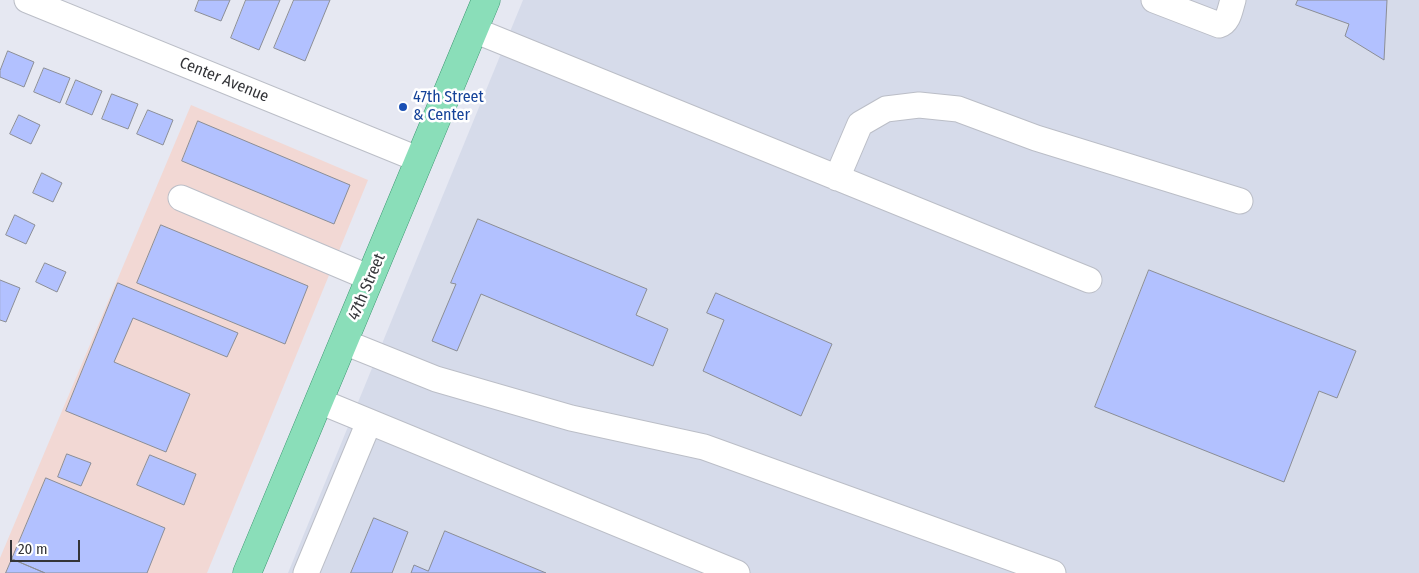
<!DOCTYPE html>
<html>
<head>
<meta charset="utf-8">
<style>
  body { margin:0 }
  #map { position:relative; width:1419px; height:573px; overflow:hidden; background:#e6e8f2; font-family:"Fira Sans Condensed",sans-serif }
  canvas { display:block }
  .scale { position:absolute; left:10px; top:540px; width:70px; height:22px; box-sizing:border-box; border:2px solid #343539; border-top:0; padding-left:6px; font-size:15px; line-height:18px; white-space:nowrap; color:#343539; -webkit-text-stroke:4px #fff; paint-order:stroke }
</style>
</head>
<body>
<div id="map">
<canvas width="1419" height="573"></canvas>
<div class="scale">20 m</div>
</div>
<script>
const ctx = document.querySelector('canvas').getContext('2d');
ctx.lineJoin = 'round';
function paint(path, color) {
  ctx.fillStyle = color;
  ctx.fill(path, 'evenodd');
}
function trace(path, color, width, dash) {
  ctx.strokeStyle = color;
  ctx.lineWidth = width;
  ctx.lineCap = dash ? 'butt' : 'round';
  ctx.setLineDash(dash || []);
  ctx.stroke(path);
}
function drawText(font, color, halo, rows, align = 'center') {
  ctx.font = font + ' "Fira Sans Condensed",sans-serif';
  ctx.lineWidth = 5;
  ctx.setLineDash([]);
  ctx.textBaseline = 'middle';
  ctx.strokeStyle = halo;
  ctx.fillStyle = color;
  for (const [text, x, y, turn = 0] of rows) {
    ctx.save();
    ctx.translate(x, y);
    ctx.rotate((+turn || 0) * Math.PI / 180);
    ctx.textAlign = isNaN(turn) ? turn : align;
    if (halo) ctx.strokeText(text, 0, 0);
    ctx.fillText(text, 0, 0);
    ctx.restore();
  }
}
paint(new Path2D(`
  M191,105L368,180L207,573H0V558Z`), '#f2d8d4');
paint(new Path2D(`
  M523,0H1419V573H288Z`), '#d6dbea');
const building = new Path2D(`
  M199,0H230L221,21L195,11Z
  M246,0H280L259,50L231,38Z
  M294,0H330L305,61L274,48Z
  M1298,0H1387L1384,60L1345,36L1349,24L1296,5Z
  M8,51L34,62L24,87L0,77V71Z
  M44,68L70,78L60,103L34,92Z
  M76,80L102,91L92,115L66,104Z
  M112,94L138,104L128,129L102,119Z
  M148,110L173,120L163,145L137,134Z
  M19,115L40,125L31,144L10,134Z
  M198,121L350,185L334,224L182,161Z
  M42,173L62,183L53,202L33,193Z
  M15,215L35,225L26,244L6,235Z
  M478,219L647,289L636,315L668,329L653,366L481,294L457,351L432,341L456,284L451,283Z
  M161,225L308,286L285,344L137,283Z
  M45,263L66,272L57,292L36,282Z
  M1149,270L1356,351L1337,398L1319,391L1284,482L1095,407Z
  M0,280L20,288L6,322L0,320Z
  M118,283L238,333L227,357L133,318L114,362L190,394L166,452L66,411Z
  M716,293L832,344L801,416L703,371L724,320L707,313Z
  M67,454L91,463L81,486L58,477Z
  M150,455L196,474L184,505L137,485Z
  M46,478L165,528L147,573H45L12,559Z
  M374,518L408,532L392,573H351Z
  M445,531L546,573H411L414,565L428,571Z
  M12,559L45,573H6Z`);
paint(building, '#b2c1ff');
trace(building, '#8b8e96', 1);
const minor = new Path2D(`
  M27,0L420,160
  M1154,0L1219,25C1229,22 1230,9 1233,0
  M474,30L1089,280
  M837,178L860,124L886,109L919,105L958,109L1036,138L1240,201
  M181,198L370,278
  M344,342L436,379L571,418L704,447L1053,573
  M319,401L737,573
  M306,573L369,422`);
const major = new Path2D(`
  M247,573L486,0`);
trace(minor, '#bbbec7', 27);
trace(major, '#39956e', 29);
trace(minor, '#fff', 25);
trace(major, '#8adeb9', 28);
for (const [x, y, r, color] of [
  [403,107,5,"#1a4fb4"]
]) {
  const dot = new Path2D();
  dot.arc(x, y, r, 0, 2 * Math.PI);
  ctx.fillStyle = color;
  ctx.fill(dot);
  trace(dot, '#fff', 2);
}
drawText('16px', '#343539', '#fff', [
  ["Center Avenue",224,80,22],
  ["47th Street",367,287,-67]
]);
drawText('16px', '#164399', '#fff', [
  ["47th Street",413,98],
  ["& Center",413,116]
], 'left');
</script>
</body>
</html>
